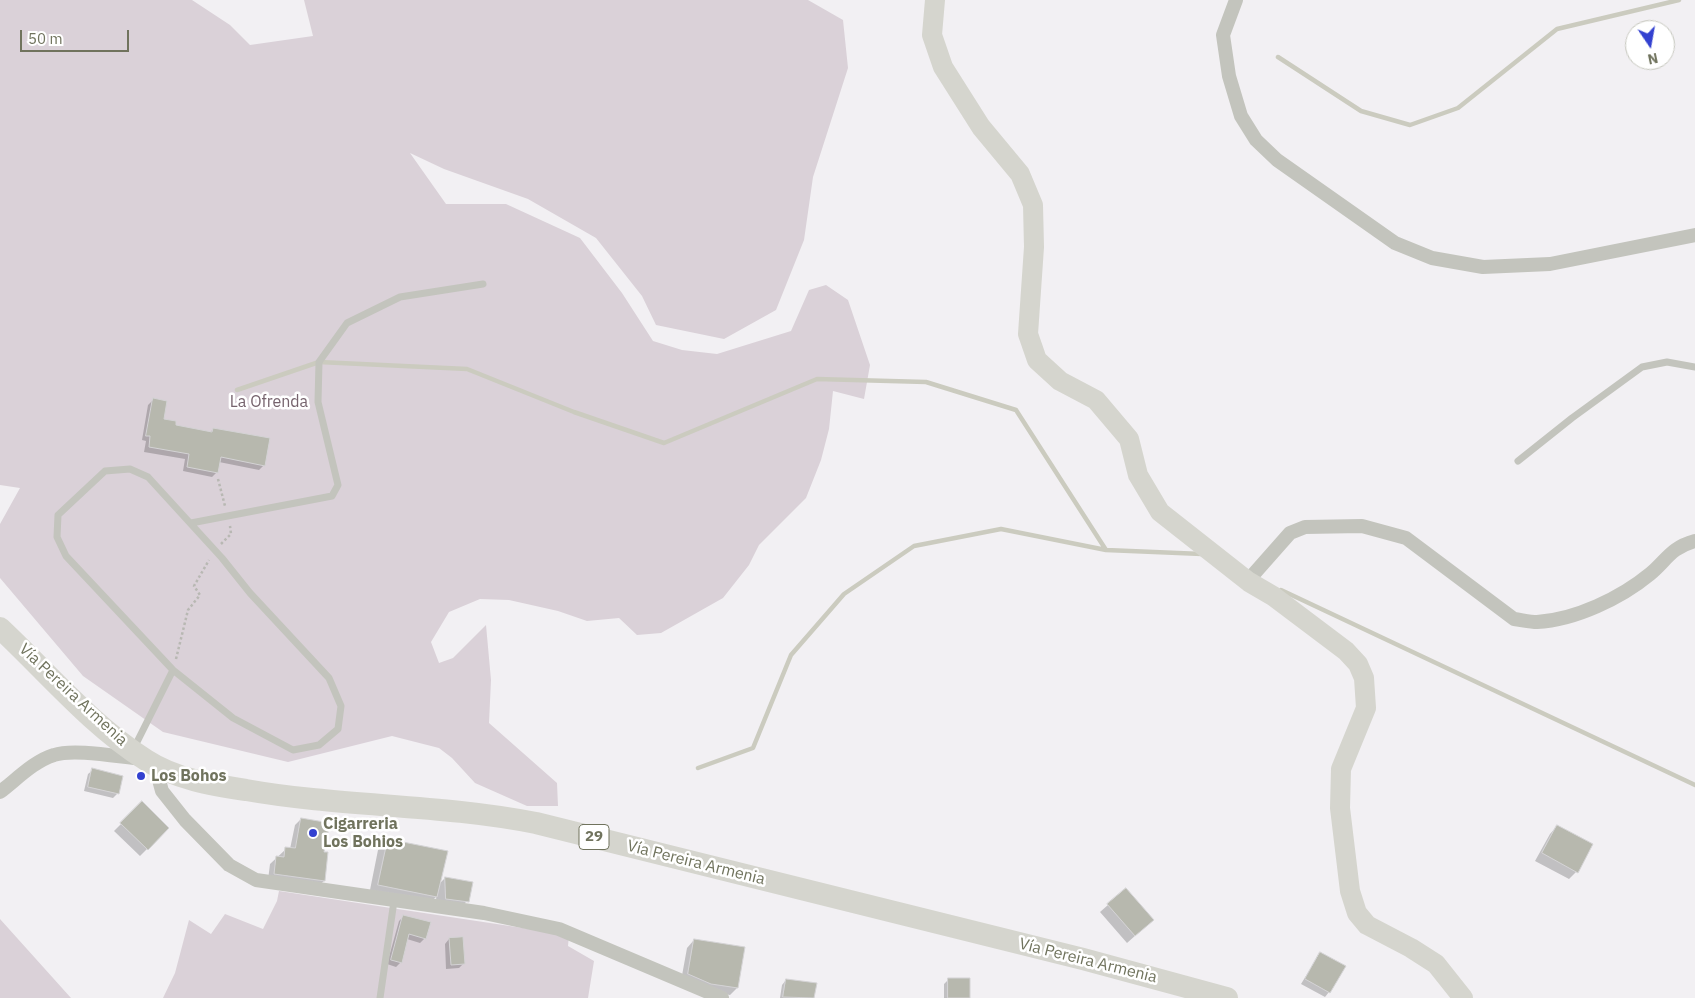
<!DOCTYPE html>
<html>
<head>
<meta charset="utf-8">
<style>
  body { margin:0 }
  #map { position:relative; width:1695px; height:998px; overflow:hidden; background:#f2f0f3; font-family:"IBM Plex Sans",sans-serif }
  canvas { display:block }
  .north { position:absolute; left:1625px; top:20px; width:50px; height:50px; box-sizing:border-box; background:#fff; border:1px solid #c6c7be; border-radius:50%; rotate:168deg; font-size:14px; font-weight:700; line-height:20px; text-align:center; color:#70735d }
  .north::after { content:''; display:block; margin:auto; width:18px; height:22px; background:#3341d0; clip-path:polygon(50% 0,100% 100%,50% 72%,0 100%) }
  .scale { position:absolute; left:20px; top:30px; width:109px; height:22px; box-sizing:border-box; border:2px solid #70735d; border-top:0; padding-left:6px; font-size:15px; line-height:18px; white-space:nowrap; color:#70735d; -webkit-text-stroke:4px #fff; paint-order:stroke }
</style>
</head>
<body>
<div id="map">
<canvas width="1695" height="998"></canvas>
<div class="north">N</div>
<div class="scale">50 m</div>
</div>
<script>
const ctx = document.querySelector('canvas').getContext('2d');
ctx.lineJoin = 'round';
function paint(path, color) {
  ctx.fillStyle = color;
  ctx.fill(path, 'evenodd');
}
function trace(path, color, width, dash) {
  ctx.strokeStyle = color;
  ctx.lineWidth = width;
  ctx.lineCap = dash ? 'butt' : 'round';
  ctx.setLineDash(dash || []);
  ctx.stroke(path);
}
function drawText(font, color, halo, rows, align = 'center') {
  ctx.font = font + ' "IBM Plex Sans",sans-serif';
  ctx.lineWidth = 5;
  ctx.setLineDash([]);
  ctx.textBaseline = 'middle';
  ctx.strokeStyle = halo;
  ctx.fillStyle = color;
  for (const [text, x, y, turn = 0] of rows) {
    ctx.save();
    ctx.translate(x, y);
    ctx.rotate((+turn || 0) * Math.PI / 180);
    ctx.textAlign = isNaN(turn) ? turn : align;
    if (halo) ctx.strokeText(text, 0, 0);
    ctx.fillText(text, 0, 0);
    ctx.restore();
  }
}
paint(new Path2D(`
  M0,0H192L230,25L250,45L313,36L304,0H808L843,20L848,68L813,177L804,240L776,310L724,339L656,325L642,296L596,238L528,199L444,169L410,153L446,204H506L580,238L622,293L653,341L682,350L717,354L791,331L809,290L826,285L848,300L870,365L864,399L833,391L829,429L821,460L806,498L759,545L749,565L723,598L661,633L637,635L619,618L587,621L558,611L509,600L480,599L449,612L431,642L439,663L453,658L486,625L491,680L489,723L557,783L558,806H527L475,783L452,758L439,748L392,736L288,762L163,732L83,676L0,578V524L20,488L0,485Z
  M279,891L569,935L568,946L594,961L588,998H163L175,973L189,920L211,934L225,914L263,929L277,901Z
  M0,919L71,998H0Z`), '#dad1d8');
paint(new Path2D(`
  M153,400L162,420L174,426L210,433L213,429L264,465L259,470L219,462L217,472L212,477L183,471L185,459L144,452L146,441L142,440L148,405Z
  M93,770L121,777L117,794L113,798L84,791L88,774Z
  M142,803L168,828L140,856L114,831Z
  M301,819L323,853L324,881L317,887L268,880L270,864L286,849H290L295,825Z
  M1557,826L1576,872L1569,879L1535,861L1550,834Z
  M388,840L439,884L445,878L467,901L457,911L437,908L436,897L426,906L369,895L378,850Z
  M1125,890L1145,927L1127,943L1100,912Z
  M404,916L425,938L420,943L407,939L401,962L396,967L387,964L399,921Z
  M449,939L464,963L459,968L446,969L445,944Z
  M694,940L737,988L730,995L703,991L681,981L687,948Z
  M1320,953L1329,992L1325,997L1301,984Z
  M949,979L969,998H944V984Z
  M786,980L815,984L813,998H780L782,985Z`), '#0003');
trace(new Path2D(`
  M1278,57L1361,111L1410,125L1458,108L1557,29L1679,0
  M237,390L319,362L467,369L574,412L664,443L817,379L926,382L1016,410L1106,550
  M1281,590L1695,785
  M698,768L753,748L791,655L844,594L914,546L1001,529L1106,550L1202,554`), '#cbcbbf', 4.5);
const building = new Path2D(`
  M153,398L167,401L164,419L176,421V425L212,432L213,428L270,438L265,466L221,457L218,473L187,467L189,454L149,447L150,436H146Z
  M92,768L123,776L119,794L88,787Z
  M142,801L169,828L148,850L120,823Z
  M301,818L330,823L324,852H328L325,881L274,874L276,856L284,857L285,847L295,848Z
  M1557,825L1593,844L1578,873L1542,853Z
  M388,839L448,851L437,897L378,885Z
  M445,877L473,882L469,902L446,899Z
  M1126,888L1154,920L1135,936L1107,904Z
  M403,915L431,922L426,939L409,934L402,963L391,960Z
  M463,937L465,964L451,965L449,938Z
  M694,939L745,947L738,988L711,984L688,974Z
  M1320,952L1346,966L1330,993L1305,979Z
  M948,978H970V998H948Z
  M786,979L817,983L814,998L783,997Z`);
paint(building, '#b7b8ae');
trace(building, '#d4d3d5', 1);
trace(new Path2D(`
  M218,479L225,506
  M221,544L231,534L230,526
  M176,659L188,610L200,595L194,586L209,560`), '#b8b8b3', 2.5, [2.5, 2.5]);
trace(new Path2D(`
  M1518,461L1572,418L1642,367L1667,362L1695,367
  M130,469L148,477L222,558L250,593L329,678L341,706L338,729L319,745L293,750L233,718L173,670L66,556L57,537L58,515L105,471Z
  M191,523L332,496L338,485L318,402L319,362L347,323L400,297L483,284
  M134,748L173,670
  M380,998L394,901`), '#c3c4bd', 7);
trace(new Path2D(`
  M1236,0L1223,35L1229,76L1241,116L1256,140L1277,160L1395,243L1432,258L1483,267L1550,264L1695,235
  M1249,582L1252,576L1290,533L1305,527L1362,526L1406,538L1514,619C1522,620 1530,622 1537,622C1575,620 1621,598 1650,574C1667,560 1670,548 1695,541
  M161,768L159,780L162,791L185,820L229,865L256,880L484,913L559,929L722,998
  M0,792C16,780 34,761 54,755C74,748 119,757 142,759`), '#c3c4bd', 14);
trace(new Path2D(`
  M935,0L932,35L943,67L981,127L1020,174L1033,205L1034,247L1028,334L1037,360L1060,381L1096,400L1129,439L1138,475L1160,512L1249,582L1273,596L1346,651L1358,664L1364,678L1366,708L1341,769L1340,808L1350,891L1357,913L1367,925L1411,948L1436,964L1463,998`), '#d5d5ce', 20);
trace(new Path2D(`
  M0,628C47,672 91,725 146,760C175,779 213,785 246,790C342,807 441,804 536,823L1083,959L1227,998`), '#d5d5ce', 22);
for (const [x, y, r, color] of [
  [141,776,5,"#3341d0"],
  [313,833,5,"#3341d0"]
]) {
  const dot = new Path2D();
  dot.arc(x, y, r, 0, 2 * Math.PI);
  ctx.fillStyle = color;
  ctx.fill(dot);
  trace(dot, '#fff', 2);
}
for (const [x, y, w] of [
  [594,837,30]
]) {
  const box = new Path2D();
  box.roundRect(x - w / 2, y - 12.5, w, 25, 4);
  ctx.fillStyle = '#fff';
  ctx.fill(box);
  trace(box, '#70735d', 1);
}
drawText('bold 15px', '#70735d', null, [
  ["29",594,837]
]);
drawText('16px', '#76636d', '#fff', [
  ["La Ofrenda",269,402]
]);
drawText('16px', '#70735d', '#fff', [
  ["Vía Pereira Armenia",73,695,43],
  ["Vía Pereira Armenia",696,863,14],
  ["Vía Pereira Armenia",1088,961,14]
]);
drawText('bold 16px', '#70735d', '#fff', [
  ["Los Bohos",151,776],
  ["Cigarreria",323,824],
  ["Los Bohios",323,842]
], 'left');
</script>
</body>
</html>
